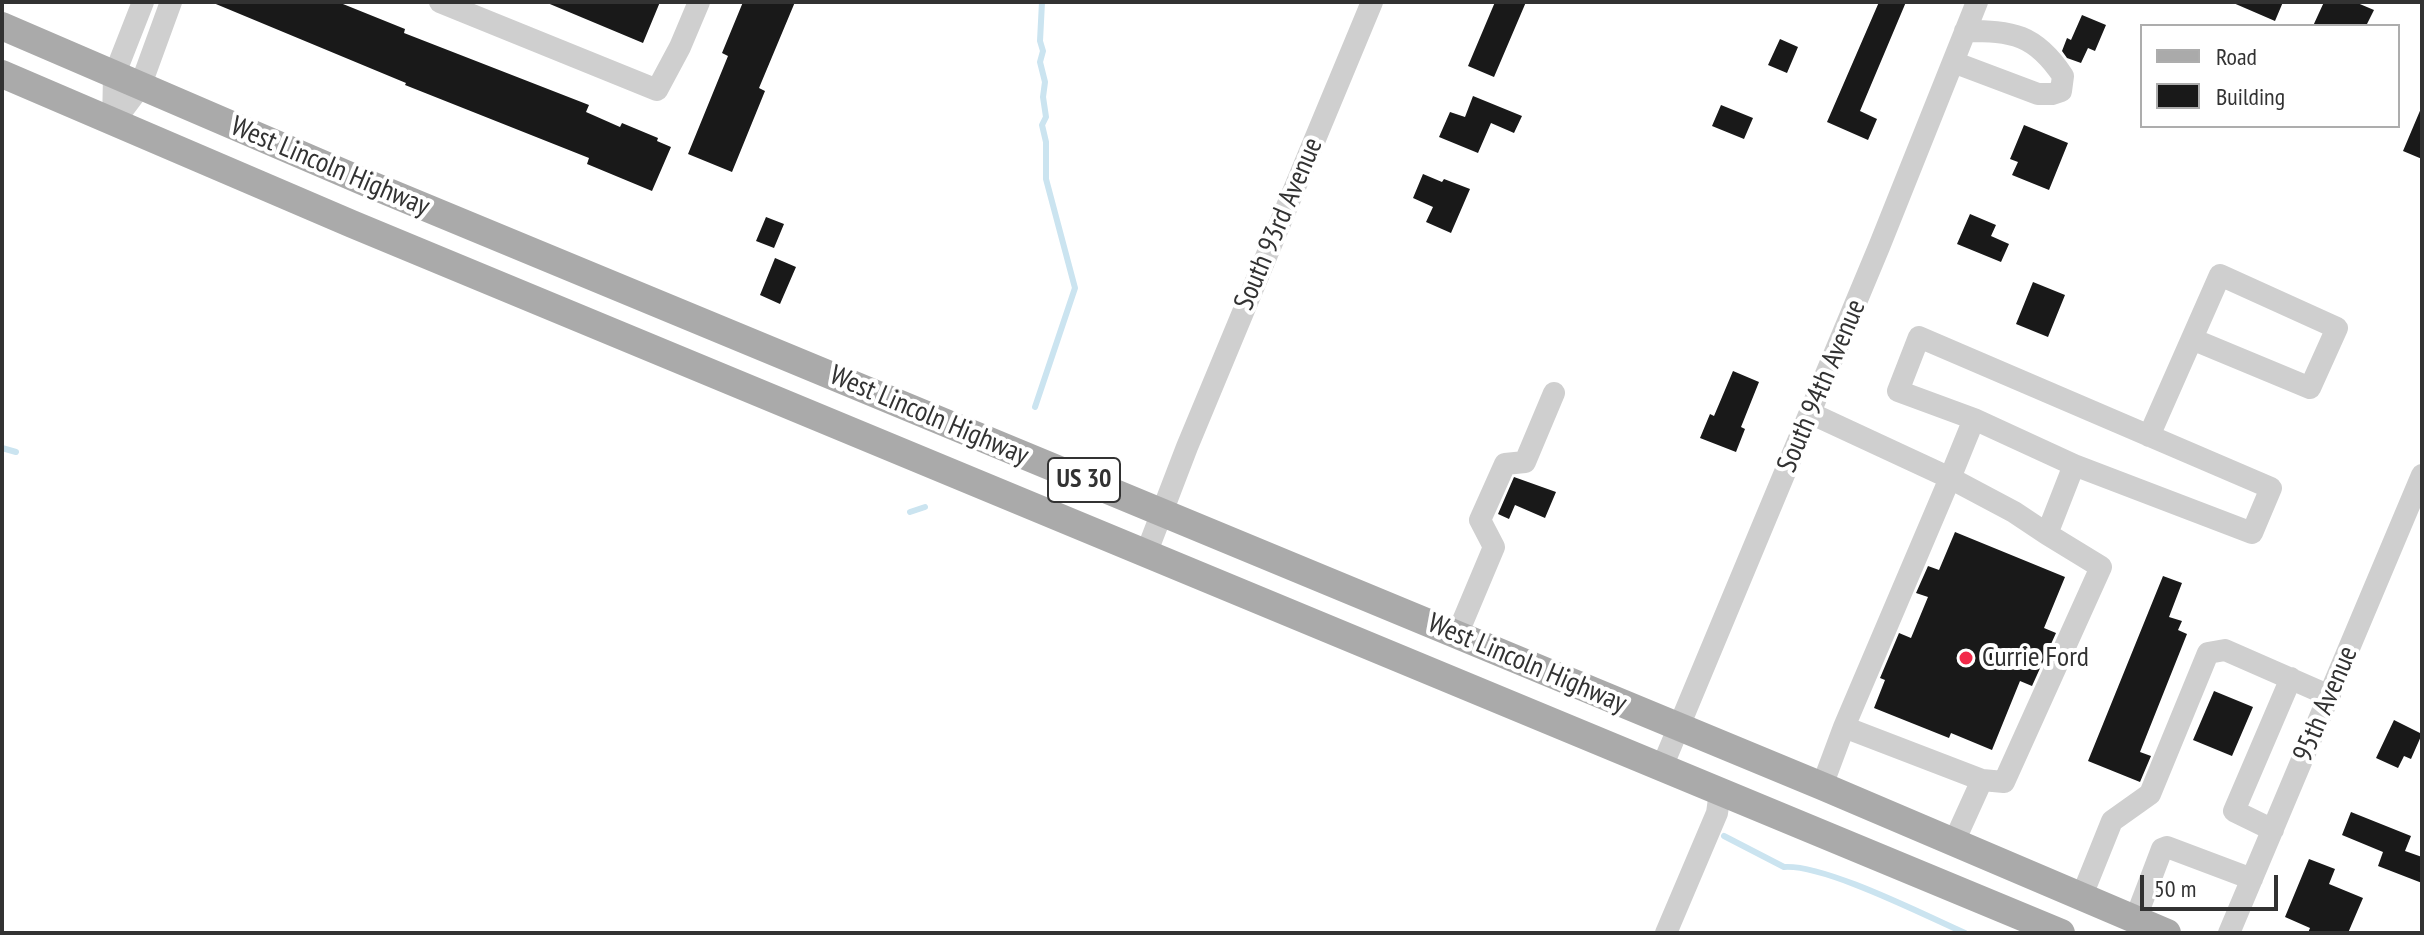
<!DOCTYPE html>
<html>
<head>
<meta charset="utf-8">
<style>
  body { margin:0 }
  #map { position:relative; width:2424px; height:935px; overflow:hidden; background:#fff; font-family:"PT Sans Narrow",sans-serif }
  canvas { display:block }
  .frame { position:absolute; inset:0; border:4px solid #323232; pointer-events:none }
  .legend { position:absolute; left:2140px; top:24px; width:260px; height:104px; box-sizing:border-box; background:#fff; border:2px solid #adadad; margin:0; padding:10px 14px; list-style:none; font-size:24px; color:#323232 }
  .legend li { display:flex; align-items:center; gap:16px; height:40px }
  .legend b { width:40px; border:2px solid #adadad }
  .scale { position:absolute; left:2140px; top:875px; width:138px; height:36px; box-sizing:border-box; border:4px solid #323232; border-top:0; padding-left:10px; font-size:24px; line-height:28px; white-space:nowrap; color:#323232; -webkit-text-stroke:6px #fff; paint-order:stroke }
</style>
</head>
<body>
<div id="map">
<canvas width="2424" height="935"></canvas>
<div class="frame"></div>
<ul class="legend">
<li><b style="height:10px;background:#aaa"></b>Road</li>
<li><b style="height:22px;background:#191919"></b>Building</li>
</ul>
<div class="scale">50 m</div>
</div>
<script>
const ctx = document.querySelector('canvas').getContext('2d');
ctx.lineJoin = 'round';
function trace(path, color, width, dash) {
  ctx.strokeStyle = color;
  ctx.lineWidth = width;
  ctx.lineCap = dash ? 'butt' : 'round';
  ctx.setLineDash(dash || []);
  ctx.stroke(path);
}
function paint(path, color) {
  ctx.fillStyle = color;
  ctx.fill(path, 'evenodd');
}
function drawText(font, color, halo, rows, align = 'center') {
  ctx.font = font + ' "PT Sans Narrow",sans-serif';
  ctx.lineWidth = 8;
  ctx.setLineDash([]);
  ctx.textBaseline = 'middle';
  ctx.strokeStyle = halo;
  ctx.fillStyle = color;
  for (const [text, x, y, turn = 0] of rows) {
    ctx.save();
    ctx.translate(x, y);
    ctx.rotate((+turn || 0) * Math.PI / 180);
    ctx.textAlign = isNaN(turn) ? turn : align;
    if (halo) ctx.strokeText(text, 0, 0);
    ctx.fillText(text, 0, 0);
    ctx.restore();
  }
}
trace(new Path2D(`
  M1035,407L1075,288L1046,179V142L1042,125L1046,117L1043,97L1045,82L1040,62L1043,51L1040,41L1042,2
  M2,448L16,452
  M910,512L925,507
  M1724,836L1784,867C1824,864 1924,915 1965,933`), '#cbe4f0', 6);
paint(new Path2D(`
  M211,2H338L405,29L404,33L589,105L586,112L620,127L622,123L658,138L657,141L671,147L652,191L587,164L589,158L405,85L406,83Z
  M545,2H660L643,43Z
  M743,2H795L759,88L765,91L732,172L688,154L728,56L722,53Z
  M1495,2H1526L1494,77L1468,66Z
  M1879,2H1906L1860,111L1877,119L1868,140L1827,122Z
  M2231,2H2283L2275,21Z
  M2324,2H2355L2374,10L2366,26H2313Z
  M2082,15L2106,25L2095,51L2088,48L2081,63L2067,58L2062,51L2067,38L2071,40Z
  M1780,39L1798,47L1787,73L1768,65Z
  M1473,96L1522,116L1514,133L1491,123L1478,153L1439,137L1450,112L1465,117Z
  M1721,105L1753,118L1744,139L1712,126Z
  M2422,106V159L2403,151Z
  M2024,125L2068,143L2049,190L2012,175L2018,162L2010,159Z
  M1423,174L1442,182L1444,179L1470,189L1451,233L1426,222L1433,207L1413,198Z
  M1970,214L1996,225L1991,236L2009,244L2001,262L1957,244Z
  M766,217L784,224L774,248L756,241Z
  M775,258L796,267L780,304L760,295Z
  M2033,282L2065,295L2048,337L2016,324Z
  M1733,371L1759,382L1741,427L1745,429L1736,452L1700,438L1710,414L1714,416Z
  M1514,477L1556,492L1545,518L1515,505L1509,519L1498,514Z
  M1955,532L2065,577L2044,628L2056,633L2032,686L2020,681L1992,750L1951,733L1949,738L1874,708L1885,680L1880,678L1899,633L1911,638L1928,597L1916,593L1928,566L1939,570Z
  M2163,576L2182,583L2169,617L2182,621L2178,630L2187,634L2140,752L2151,756L2140,782L2088,761Z
  M2214,691L2253,707L2232,756L2193,740Z
  M2394,720L2422,734L2411,759L2404,756L2398,768L2376,758Z
  M2351,812L2411,836L2405,851L2422,857V883L2378,866L2383,852L2342,835Z
  M2309,859L2335,869L2329,884L2363,898L2348,933H2308L2310,928L2285,917Z`), '#191919');
trace(new Path2D(`
  M440,2L657,90L680,47L699,2
  M1953,62L2038,94H2052L2061,91L2063,76C2035,34 2013,31 1965,31
  M113,123L140,87L171,2
  M113,123L114,76L143,2
  M1810,413L1950,478L1844,727
  M1974,419L2074,465
  M2149,436L2220,275L2337,328L2310,388L2192,339
  M1146,554L1187,447L1372,2
  M1457,635L1494,547L1480,520L1505,464L1525,462L1554,393
  M1662,767L1879,247L1977,2
  M1982,780L2004,782L2101,567L2047,534L2074,465L2252,533L2271,488L1919,337L1898,391L1974,419L1950,478L2014,512L2047,534
  M1822,786L1844,727L1982,780L1953,844
  M2273,830L2234,811L2291,678
  M2081,898L2112,821L2150,794L2208,653L2225,650L2330,696
  M2135,920L2162,849L2167,847L2252,879
  M1666,933L1717,813L1720,792
  M2229,933L2422,475`), '#cfcfcf', 22);
trace(new Path2D(`
  M2,26L369,184L1822,786L2167,933
  M2,74L352,224L2061,933`), '#aaa', 28);
for (const [x, y, r, color] of [
  [1966,658,8,"#f22a4a"]
]) {
  const dot = new Path2D();
  dot.arc(x, y, r, 0, 2 * Math.PI);
  ctx.fillStyle = color;
  ctx.fill(dot);
  trace(dot, '#fff', 3);
}
for (const [x, y, w] of [
  [1084,480,72]
]) {
  const box = new Path2D();
  box.roundRect(x - w / 2, y - 22, w, 44, 6);
  ctx.fillStyle = '#fff';
  ctx.fill(box);
  trace(box, '#323232', 2);
}
drawText('bold 26px', '#323232', null, [
  ["US 30",1084,480]
]);
drawText('28px', '#323232', '#fff', [
  ["West Lincoln Highway",330,167,23],
  ["South 93rd Avenue",1279,224,-67],
  ["South 94th Avenue",1822,386,-67],
  ["West Lincoln Highway",929,416,23],
  ["West Lincoln Highway",1527,664,23],
  ["95th Avenue",2326,704,-67]
]);
drawText('28px', '#323232', '#fff', [
  ["Currie Ford",1982,658]
], 'left');
</script>
</body>
</html>
